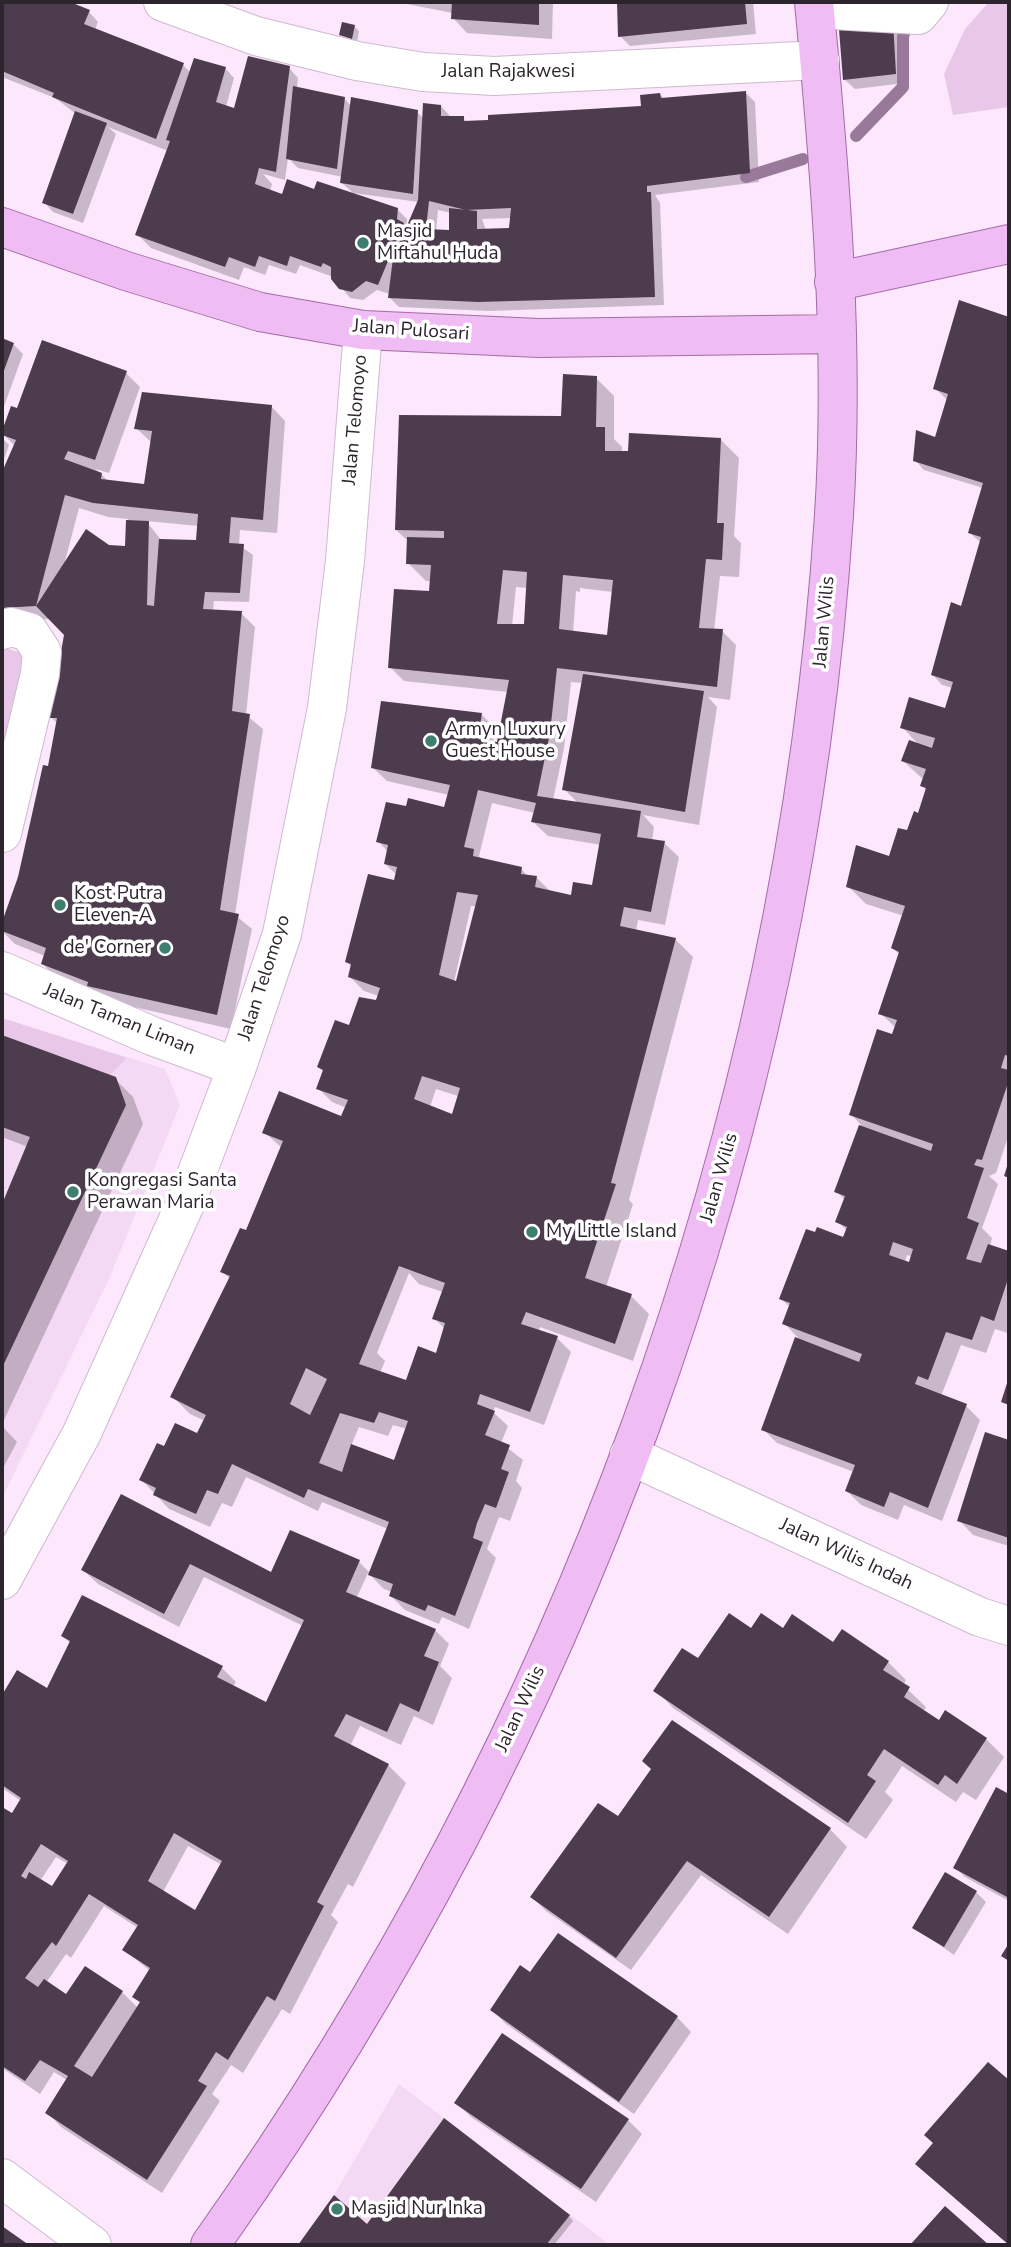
<!DOCTYPE html>
<html>
<head>
<meta charset="utf-8">
<style>
  body { margin:0 }
  #map { position:relative; width:1011px; height:2247px; overflow:hidden; background:#fce7fd; font-family:"Nunito Sans",sans-serif }
  canvas { display:block }
  .frame { position:absolute; inset:0; border:4px solid #2d252d; pointer-events:none }
</style>
</head>
<body>
<div id="map">
<canvas width="1011" height="2247"></canvas>
<div class="frame"></div>
</div>
<script>
const ctx = document.querySelector('canvas').getContext('2d');
ctx.lineJoin = 'round';
function paint(path, color) {
  ctx.fillStyle = color;
  ctx.fill(path, 'evenodd');
}
function trace(path, color, width, dash) {
  ctx.strokeStyle = color;
  ctx.lineWidth = width;
  ctx.lineCap = dash ? 'butt' : 'round';
  ctx.setLineDash(dash || []);
  ctx.stroke(path);
}
function drawText(font, color, halo, rows, align = 'center') {
  ctx.font = font + ' "Nunito Sans",sans-serif';
  ctx.lineWidth = 7;
  ctx.setLineDash([]);
  ctx.textBaseline = 'middle';
  ctx.strokeStyle = halo;
  ctx.fillStyle = color;
  for (const [text, x, y, turn = 0] of rows) {
    ctx.save();
    ctx.translate(x, y);
    ctx.rotate((+turn || 0) * Math.PI / 180);
    ctx.textAlign = isNaN(turn) ? turn : align;
    if (halo) ctx.strokeText(text, 0, 0);
    ctx.fillText(text, 0, 0);
    ctx.restore();
  }
}
paint(new Path2D(`
  M2,1018L165,1069L180,1105L109,1279L2,1498Z
  M399,2084L610,2245H391L334,2195Z`), '#f3d9f4');
paint(new Path2D(`
  M989,2H1009V107L953,115L944,74L965,29Z
  M5,648L25,654L2,791V650Z
  M2,1018L127,1058L110,1075L2,1035Z`), '#e8c7e9');
paint(new Path2D(`
  M2,2H66L89,12L98,22L95,30L183,65L191,73L225,68L234,78L226,107L235,110L289,68L298,78L297,88L344,98L351,106L417,112L424,119L441,106L450,116L463,118L468,123L642,107L660,94L665,100L745,92L755,102L759,182L655,195L660,203L664,305L489,311L399,307L390,298V294L377,290L363,300L350,298L333,277L300,265L296,274L269,265L265,275L244,267L239,280L151,248L137,234L168,151L108,127L116,134L83,223L53,212L44,202L76,114L55,98L2,77ZM288,158L298,168L343,177L342,183L353,193L419,202L406,230L407,219L397,209L315,192L283,196L270,191L272,184L263,174L285,180ZM438,210L451,213V232L436,231ZM512,218L511,229L486,230L482,219Z
  M396,2H553L552,39L467,33L453,18V13Z
  M619,2H753L756,34L630,46L620,36Z
  M864,2L902,32L905,83L855,89L845,80Z
  M354,26L359,31L357,42L341,34Z
  M960,303L1009,319V1134L996,1173L989,1176L998,1184L982,1228L992,1238L990,1247L1009,1253V1330L1008,1333L995,1329L986,1353L961,1345L941,1396L966,1406L980,1420L942,1521L904,1505L898,1520L861,1505L847,1491L854,1472L777,1443L763,1429L802,1342L784,1323L790,1307L781,1299L844,1240L847,1231L838,1221L846,1201L836,1191L861,1125L851,1114L896,1028L880,1013L900,955L893,948L904,916L866,904L848,886L890,858L919,815L927,791L922,786L924,780L903,761L920,746L902,727L946,710L953,688L942,685L933,675L962,608L980,542L970,533L983,488L924,470L915,460L936,439L948,401L935,388ZM907,1255L913,1257L910,1264L905,1262Z
  M2,340L13,344L23,354L2,412Z
  M126,373L140,387L109,473L96,469L109,482L145,485L152,443L136,428L271,406L285,421L277,533L240,530L239,545L253,555L249,602L214,601L213,611L241,613L255,627L246,715L263,729L235,915L252,929L231,1029L103,1000L57,978L43,964L45,956L15,944L2,931L20,878L49,768L58,724L51,717L66,634L51,619L12,621L2,642V474L4,475L19,450L3,434L18,410ZM79,508L108,517L128,519L127,548L109,547L64,565ZM146,521L199,526L197,542L162,541Z
  M596,378L614,396V439L622,447V452L721,440L739,458L734,536L741,543L739,577L720,576L714,631H722L736,645L730,700L708,697L717,707L699,825L643,815L654,827L652,841L664,843L679,857L665,925L638,920L636,931L675,939L693,957L629,1200L633,1204L606,1287L631,1296L649,1314L633,1361L540,1327L539,1330L557,1338L571,1352L544,1425L495,1407L493,1412L508,1426L501,1443L523,1460L516,1481L522,1488L510,1521L499,1517L491,1538L487,1549L496,1558L469,1629L442,1617L439,1624L405,1610L391,1596L392,1592L384,1589L368,1573L356,1599L435,1630L449,1644L440,1666L452,1678L433,1725L414,1716L401,1745L360,1726L350,1746L388,1765L406,1783L353,1887L348,1884L331,1915L338,1922L290,2014L282,2009L243,2073L231,2065L212,2094L220,2101L162,2193L61,2127L47,2112L67,2080L54,2072L40,2094L2,2068V1809L13,1816L21,1801L2,1788V1698L18,1672L47,1690L71,1644L63,1636L222,1668L236,1682L233,1687L267,1704L303,1626L204,1577L179,1627L98,1584L83,1570L121,1496L272,1575L359,1562L370,1573L388,1529L322,1502L318,1511L246,1477L232,1507L222,1503L210,1527L169,1509L141,1479L164,1448L198,1436L205,1421L190,1414L172,1396L230,1279L222,1271L246,1233L282,1148L264,1132L342,1118L347,1108L332,1102L318,1088L324,1072L319,1067L379,996L364,991L350,977L352,967L346,962L395,882L397,875L385,864L388,852L378,841L408,808L445,809L449,795L387,781L372,767L482,715L496,729L493,743L498,744L508,692L404,681L390,667L431,593L432,581H426L408,563L409,542L396,530L563,418ZM516,587L528,588L525,626H512ZM580,588L613,592L609,637L573,633L576,591L580,592ZM571,682L583,683L564,789L579,804L553,800L564,748ZM492,803L535,813L533,822L548,836L601,845L593,887L572,897L551,892L537,878L529,877L521,869L482,860L479,856ZM471,906H477L458,983L454,982ZM436,1089L461,1097L454,1119L430,1107ZM409,1273L419,1284L443,1292L434,1318L445,1329L437,1355L407,1382L380,1373L385,1361L377,1353ZM393,1425L407,1429L395,1462L351,1446L359,1427L388,1436ZM188,1846L222,1865L195,1912L163,1892ZM56,1857L68,1864L53,1888L40,1881ZM104,1906L138,1928L125,1950L150,1971L139,2009L122,1992L67,1997L46,1983L66,1954L71,1958Z
  M2,438L9,445L2,465Z
  M2,1036L115,1079L133,1097L143,1124L3,1422L2,1208L28,1147L2,1137Z
  M2,1426L17,1442L2,1470Z
  M986,1434L1009,1442V1546L973,1535L959,1520Z
  M752,1630L783,1631L888,1662L906,1680L903,1685L926,1707L923,1712L940,1723L946,1712L986,1739L1004,1757L976,1800L963,1792L956,1802L902,1766L885,1792L893,1800L866,1839L673,1708L656,1690Z
  M997,1789L1009,1796V1901L965,1877L955,1867Z
  M625,1823L830,1829L847,1847L788,1934L701,1875L631,1970L546,1911L532,1897Z
  M976,1892L986,1902L954,1955L914,1927Z
  M558,1935L677,2017L691,2032L634,2114L506,2024L492,2010L531,1975Z
  M988,2064L1009,2082V2245L918,2164Z
  M457,2103L628,2120L642,2134L596,2202L471,2117Z
  M334,2198L378,2236L569,2216L573,2221L554,2245H300Z`), '#0003');
trace(new Path2D(`
  M856,136L903,87V37L908,20
  M746,177L803,159`), '#99799a', 12);
paint(new Path2D(`
  M2,2H70L90,10L84,24L184,63L156,139L52,97L54,93L2,71Z
  M452,2H539V25L451,19Z
  M617,2H745L747,24L618,37Z
  M838,17L893,21L896,74L843,80Z
  M342,22L355,25L352,39L339,35Z
  M248,56L290,66L276,172L259,168L255,184L282,194L287,179L314,189L317,181L398,208L397,219L404,223L378,285L366,281L352,292L339,289L331,279V267L323,263L321,267L290,256L287,266L259,256L255,267L229,257L225,267L135,235L170,141L166,140L194,58L226,67L216,102L234,108Z
  M293,86L345,97L337,169L286,159Z
  M746,91L750,173L647,186V192H651L655,297L478,302L388,298L393,258L418,200L423,103L441,105V116H464V121L488,120V115L641,106L640,95L660,93L661,98ZM429,201L466,210L511,208L509,228L477,229V211L449,208V230L426,229Z
  M351,97L418,110L413,194L340,183Z
  M75,111L107,123L73,214L42,203Z
  M959,300L1009,317V1056L1005,1055L1001,1068L1009,1070V1080L982,1160L977,1159L974,1165L984,1168L967,1218L979,1223L966,1259L981,1263L988,1244L1009,1251V1276L994,1321L981,1316L972,1340L946,1332L928,1380L918,1376L915,1384L967,1404L928,1508L890,1492L884,1507L845,1491L855,1465L761,1430L795,1337L859,1362L862,1354L782,1324L790,1303L779,1299L806,1229L815,1232L817,1227L843,1237L847,1227L835,1222L845,1196L834,1192L859,1125L931,1151L933,1144L849,1115L877,1029L892,1034L897,1020L878,1014L899,952L891,948L905,906L846,887L856,845L889,856L898,828L907,830L914,811L918,813L926,788L920,786L926,769L901,761L909,740L932,748L935,738L900,728L909,697L945,708L953,682L931,675L951,602L961,606L981,537L968,533L983,483L913,461L916,430L935,437L948,394L933,389ZM893,1242L913,1249L909,1262L889,1255Z
  M2,338L14,343L2,376Z
  M42,340L127,371L95,460L68,451L64,459L102,473L101,479L144,484L152,431L134,429L142,392L272,405L263,520L231,517L229,543L244,544L240,593L205,592L203,609L242,611L232,711L250,714L220,910L239,914L217,1015L87,986L88,982L41,964L46,948L2,931V922L18,877L43,765L48,766L57,718H49L64,635L36,606L2,608V472L16,440L2,435V431L11,406L17,408ZM65,495L93,503L198,514L196,540L159,539L154,606L147,605L149,521L126,520L125,546L109,545L86,529L36,606Z
  M563,374L597,376L596,427H605V451H628L629,433L721,438L717,523H724L722,560L706,559L699,628L723,629L717,687L557,668L550,733L537,796L641,811L637,837L665,841L651,912L624,907L620,926L676,938L611,1183L616,1184L585,1278L632,1294L615,1344L526,1312L521,1324L558,1336L530,1412L480,1394L477,1404L495,1411L485,1435L510,1445L501,1469L509,1472L496,1508L485,1504L477,1523L473,1538L483,1542L455,1616L428,1605L425,1611L389,1596L393,1584L368,1575L389,1522L308,1489L304,1498L232,1464L218,1494L207,1490L196,1514L153,1495L156,1488L139,1480L157,1443L164,1446L175,1423L197,1433L206,1415L170,1397L230,1276L220,1272L240,1228L246,1230L283,1141L262,1133L279,1091L341,1116L348,1100L316,1089L323,1070L317,1067L335,1020L349,1025L359,997L376,1000L380,988L348,977L351,964L345,962L368,874L394,880L397,867L384,864L388,845L376,842L386,802L406,806L408,798L444,807L450,785L371,768L381,701L482,713L478,739L497,742L509,680L388,668L394,589L429,591L431,565L406,564L407,537L444,538V531L395,530L399,415L561,416ZM503,570L527,572L524,624H497ZM563,575L613,580L607,635L559,629ZM478,790L536,803L531,822L601,834L592,885L573,882L571,895L535,887L537,876L521,874L522,867L473,856L474,849L464,847ZM457,892L478,895L456,981L439,975ZM422,1076L460,1088L452,1114L414,1099ZM399,1266L445,1283L432,1319L445,1323L436,1353L418,1346L406,1380L359,1364ZM306,1368L327,1379L310,1415L290,1404ZM379,1412L408,1421L394,1460L351,1444L342,1472L319,1463L340,1413L374,1423Z
  M583,674L704,691L685,812L562,790Z
  M2,1035L116,1077L126,1105L2,1368V1204L30,1137L2,1127Z
  M1009,1160V1178L1004,1176Z
  M1009,1377V1405L1001,1402Z
  M985,1432L1009,1440V1538L957,1521Z
  M121,1494L271,1572L290,1530L360,1560L346,1592L436,1629L424,1656L439,1662L419,1712L400,1703L387,1732L346,1714L334,1736L389,1764L317,1902L324,1906L275,2001L267,1996L228,2060L216,2052L198,2081L207,2086L147,2180L45,2113L68,2076L40,2060L25,2081L2,2066V1807L12,1813L21,1798L2,1785V1695L17,1670L47,1688L70,1641L61,1636L82,1595L223,1666L217,1677L266,1702L304,1620L190,1564L164,1614L81,1570ZM174,1833L222,1861L195,1910L148,1881ZM41,1844L68,1861L52,1886L29,1872L26,1879L21,1876ZM89,1894L138,1925L122,1950L150,1968L132,1997L140,2002L92,2077L74,2066L123,1991L85,1966L66,1994L44,1979L38,1987L25,1978L52,1942L56,1946Z
  M729,1613L751,1628L761,1613L783,1628L792,1614L833,1642L842,1629L889,1661L883,1670L910,1687L904,1697L939,1720L945,1710L987,1738L957,1784L945,1775L938,1785L884,1749L867,1775L876,1781L848,1823L653,1691L682,1648L698,1658Z
  M672,1720L831,1828L769,1917L687,1861L616,1958L530,1897L598,1803L618,1816L651,1769L642,1761Z
  M996,1787L1009,1794V1898L953,1868Z
  M945,1872L977,1891L944,1947L912,1928Z
  M558,1933L678,2016L619,2102L490,2010L520,1965L530,1972Z
  M1009,1943V1961L1001,1956Z
  M502,2033L629,2119L581,2189L454,2103Z
  M988,2062L1009,2080V2245L915,2164L933,2143L924,2135Z
  M444,2118L570,2215L546,2245H298L334,2195L367,2224Z
  M945,2206L989,2245H910Z
  M2,2226L29,2245H2Z`), '#4c3c4d');
const minor = new Path2D(`
  M163,2L256,36L357,61L423,72L494,76L820,60
  M815,9L918,15L929,2
  M2,630L11,627L29,632L42,652L40,674L2,833
  M2,971L152,1036L237,1067
  M629,1455L980,1617L1009,1626
  M2,1580L82,1433L186,1202L237,1067L282,934L327,708L345,561L363,330
  M2,2178L92,2245`);
const major = new Path2D(`
  M2,227L126,271L260,312L363,330L539,338L836,334
  M834,282L1009,244
  M210,2245C569,1739 794,1136 834,515C845,345 830,171 814,2`);
trace(minor, '#cebacf', 40);
trace(major, '#a56aa9', 40);
trace(minor, '#fff', 38);
trace(major, '#f0bcf4', 38);
for (const [x, y, r, color] of [
  [363,243,7,"#3d7e6e"],
  [431,741,7,"#3d7e6e"],
  [60,905,7,"#3d7e6e"],
  [165,948,7,"#3d7e6e"],
  [73,1192,7,"#3d7e6e"],
  [532,1232,7,"#3d7e6e"],
  [337,2209,7,"#3d7e6e"]
]) {
  const dot = new Path2D();
  dot.arc(x, y, r, 0, 2 * Math.PI);
  ctx.fillStyle = color;
  ctx.fill(dot);
  trace(dot, '#fff', 2.5);
}
drawText('19px', '#2d252d', '#fff', [
  ["Jalan Rajakwesi",508,72],
  ["Jalan Pulosari",411,331,4],
  ["Jalan Telomoyo",356,420,-85],
  ["Jalan Wilis",825,622,-85],
  ["Jalan Telomoyo",265,978,-72],
  ["Jalan Taman Liman",119,1020,22],
  ["Jalan Wilis",720,1178,-74],
  ["Jalan Wilis Indah",846,1555,25],
  ["Jalan Wilis",521,1709,-65]
]);
drawText('19px', '#2d252d', '#fff', [
  ["Masjid",377,232],
  ["Miftahul Huda",377,254],
  ["Armyn Luxury",445,730],
  ["Guest House",445,752],
  ["Kost Putra",74,894],
  ["Eleven-A",74,916],
  ["de' Corner",151,948,"right"],
  ["Kongregasi Santa",87,1181],
  ["Perawan Maria",87,1203],
  ["My Little Island",546,1232],
  ["Masjid Nur Inka",351,2209]
], 'left');
</script>
</body>
</html>
